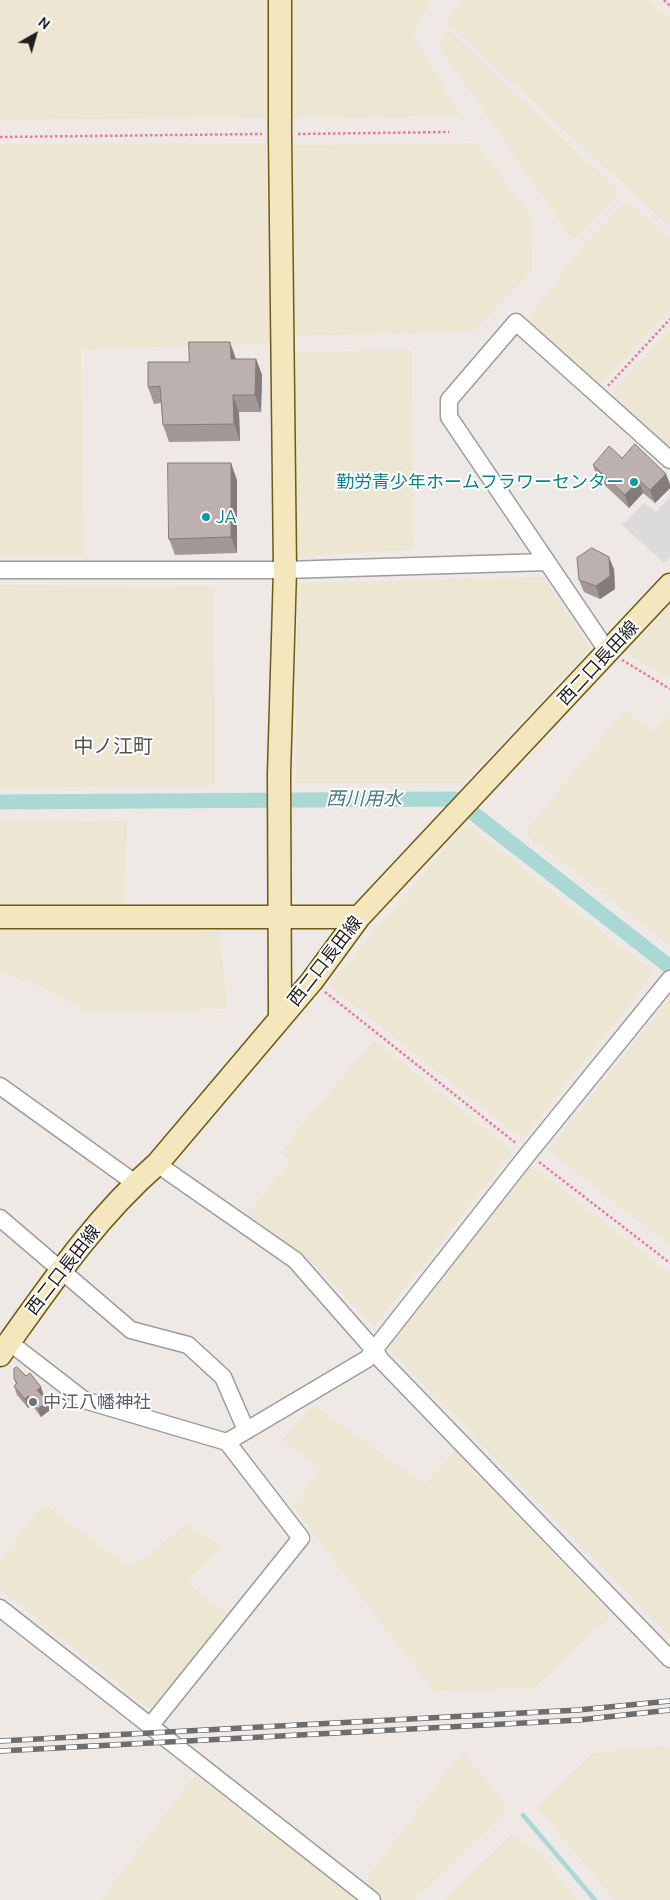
<!DOCTYPE html>
<html>
<head>
<meta charset="utf-8">
<style>
  body { margin:0 }
  #map { position:relative; width:670px; height:1900px; overflow:hidden; background:#efe9e6; font-family:Ubuntu,sans-serif }
  canvas { display:block }
  .north { position:absolute; left:10px; top:10px; width:50px; height:50px; -webkit-text-stroke:4px #fff; paint-order:stroke; rotate:38deg; font-size:14px; font-weight:700; line-height:20px; text-align:center; color:#1f1f1f }
  .north::after { content:''; display:block; margin:auto; width:18px; height:22px; background:#1f1f1f; clip-path:polygon(50% 0,100% 100%,50% 72%,0 100%) }
</style>
</head>
<body>
<div id="map">
<canvas width="670" height="1900"></canvas>
<div class="north">N</div>
</div>
<script>
const ctx = document.querySelector('canvas').getContext('2d');
ctx.lineJoin = 'round';
function paint(path, color) {
  ctx.fillStyle = color;
  ctx.fill(path, 'evenodd');
}
function trace(path, color, width, dash) {
  ctx.strokeStyle = color;
  ctx.lineWidth = width;
  ctx.lineCap = dash ? 'butt' : 'round';
  ctx.setLineDash(dash || []);
  ctx.stroke(path);
}
function drawText(font, color, halo, rows, align = 'center') {
  ctx.font = font + ' Ubuntu,"Noto Sans JP",sans-serif';
  ctx.lineWidth = 4;
  ctx.setLineDash([]);
  ctx.textBaseline = 'middle';
  ctx.strokeStyle = halo;
  ctx.fillStyle = color;
  for (const [text, x, y, turn = 0] of rows) {
    ctx.save();
    ctx.translate(x, y);
    ctx.rotate((+turn || 0) * Math.PI / 180);
    ctx.textAlign = isNaN(turn) ? turn : align;
    if (halo) ctx.strokeText(text, 0, 0);
    ctx.fillText(text, 0, 0);
    ctx.restore();
  }
}
paint(new Path2D(`
  M0,0H268L270,117L0,120Z
  M293,0H432L413,34L460,116L291,118Z
  M461,0H649L670,19V227L447,23Z
  M446,28L620,192L573,240L440,48Z
  M266,143L270,344L81,349L83,556H0V144Z
  M476,143L533,219L532,270L474,331L294,336L292,145Z
  M627,200L670,240V309L600,385L527,320L582,247Z
  M670,330V449L610,395Z
  M412,350L414,550L296,556L293,352Z
  M543,577L591,648L464,783H296L297,583Z
  M0,585L214,587L215,785L0,788Z
  M670,600V679L623,651Z
  M624,710L651,732L670,711V946L525,833Z
  M127,821L125,907L0,906V822Z
  M466,824L654,973L522,1139L329,985Z
  M0,930L220,931L227,1009L82,1010L52,991L0,972Z
  M670,998V1246L548,1150Z
  M374,1040L512,1151L375,1326L302,1253L247,1215L290,1162L279,1153Z
  M531,1165L670,1274V1637L388,1348Z
  M313,1405L425,1485L455,1450L612,1615L534,1688L433,1691L293,1506L321,1469L282,1440Z
  M44,1504L130,1568L186,1525L221,1545L187,1583L229,1616L154,1713L0,1589V1560Z
  M670,1746V1900H615L537,1807L593,1753Z
  M462,1751L506,1806L502,1815L414,1900H386L364,1883Z
  M195,1775L361,1900H101Z
  M512,1834L539,1853L577,1900H444Z`), '#ece6d3');
paint(new Path2D(`
  M670,497V557L664,563L622,525L644,503L656,512Z`), '#dbdbdb');
trace(new Path2D(`
  M523,1815L595,1900`), '#aad8d5', 4.5);
trace(new Path2D(`
  M0,802L455,799L670,967`), '#aad8d5', 15);
const street = new Path2D(`
  M0,570H285L547,562
  M608,652L449,417V400L516,322L670,460
  M0,1086L135,1183
  M157,1164L295,1260L375,1351L381,1360L670,1659
  M0,1218L131,1330L188,1345L223,1377L246,1430
  M9,1342L84,1400L227,1442
  M0,1608L372,1900
  M150,1726L301,1538L227,1442L367,1359L528,1154L670,979`);
const secondary = new Path2D(`
  M0,917H359
  M280,1017L279,774L285,570L280,134V0
  M0,1355C48,1288 94,1219 157,1164L312,981L359,917L670,585`);
trace(street, '#9c9c9c', 19);
trace(secondary, '#6d5b0f', 25);
trace(new Path2D(`
  M664,0L670,6
  M298,134L449,132
  M0,137L262,134
  M608,386L670,319
  M622,660L670,689
  M325,992L517,1144
  M539,1162L670,1263`), '#ed788e', 2.5, [2.5, 2.5]);
trace(street, '#fff', 16);
trace(secondary, '#f4e7be', 22);
const rail = new Path2D(`
  M0,1741L578,1710L670,1701
  M0,1751L579,1720L670,1710`);
trace(rail, '#6d6d6d', 5.5);
trace(rail, '#fff', 4, [11]);
paint(new Path2D(`
  M236,359H256L262,375L261,412H239L240,441L169,442L163,425L161,403L154,404L148,387Z
  M622,458L670,484V488L655,503L643,493L629,508L597,478L593,465Z
  M237,480V553L175,555L169,539Z
  M614,569L615,589L600,599L584,592L579,580Z
  M14,1379L44,1396L43,1397L50,1410L41,1417L32,1405L28,1408L17,1395L14,1386L16,1384Z`), '#a29896');
paint(new Path2D(`
  M230,342L236,359L237,376L231,359Z
  M256,359L262,375L261,412L255,395Z
  M233,395L239,412L240,441L234,424Z
  M231,463L237,480V553L231,537Z
  M666,474L670,484V488L655,503L650,490Z
  M639,480L643,493L629,508L625,495Z
  M609,557L614,569L615,589L600,599L596,586Z
  M41,1387L44,1396L40,1399L37,1390Z
  M28,1396L32,1405L28,1408L25,1399Z
  M47,1401L50,1410L41,1417L38,1409Z`), '#847c7a');
const building = new Path2D(`
  M189,342H230L231,359H256L255,395H233L234,424L163,425L160,386L148,387V362H189Z
  M635,444L666,474L650,490L639,480L625,495L593,465L609,446L622,458Z
  M168,463H231V537L169,539Z
  M592,548L609,557L610,576L596,586L579,580L577,558Z
  M17,1367L26,1376L30,1373L41,1387L37,1390L47,1401L38,1409L28,1396L25,1399L14,1386L17,1383L14,1379V1369Z`);
paint(building, '#bcb1af');
trace(building, '#847c7a', 1);
for (const [x, y, r, color] of [
  [634,482,5,"#0f9aa8"],
  [206,517,5,"#0f9aa8"],
  [33,1402,5,"#6b7280"]
]) {
  const dot = new Path2D();
  dot.arc(x, y, r, 0, 2 * Math.PI);
  ctx.fillStyle = color;
  ctx.fill(dot);
  trace(dot, '#fff', 2);
}
drawText('18px', '#0d838f', '#fff', [
  ["勤労青少年ホームフラワーセンター",624,482],
  ["JA",216,517,"left"]
], 'right');
drawText('18px', '#1f1f1f', '#fff', [
  ["西二口長田線",598,663,-47],
  ["西二口長田線",325,961,-52],
  ["西二口長田線",63,1270,-52]
]);
drawText('18px', '#5b616d', '#fff', [
  ["中江八幡神社",43,1402]
], 'left');
drawText('italic 19px', '#467b88', '#fff', [
  ["西川用水",364,799]
]);
drawText('20px', '#525252', '#fff', [
  ["中ノ江町",113,746]
]);
</script>
</body>
</html>
